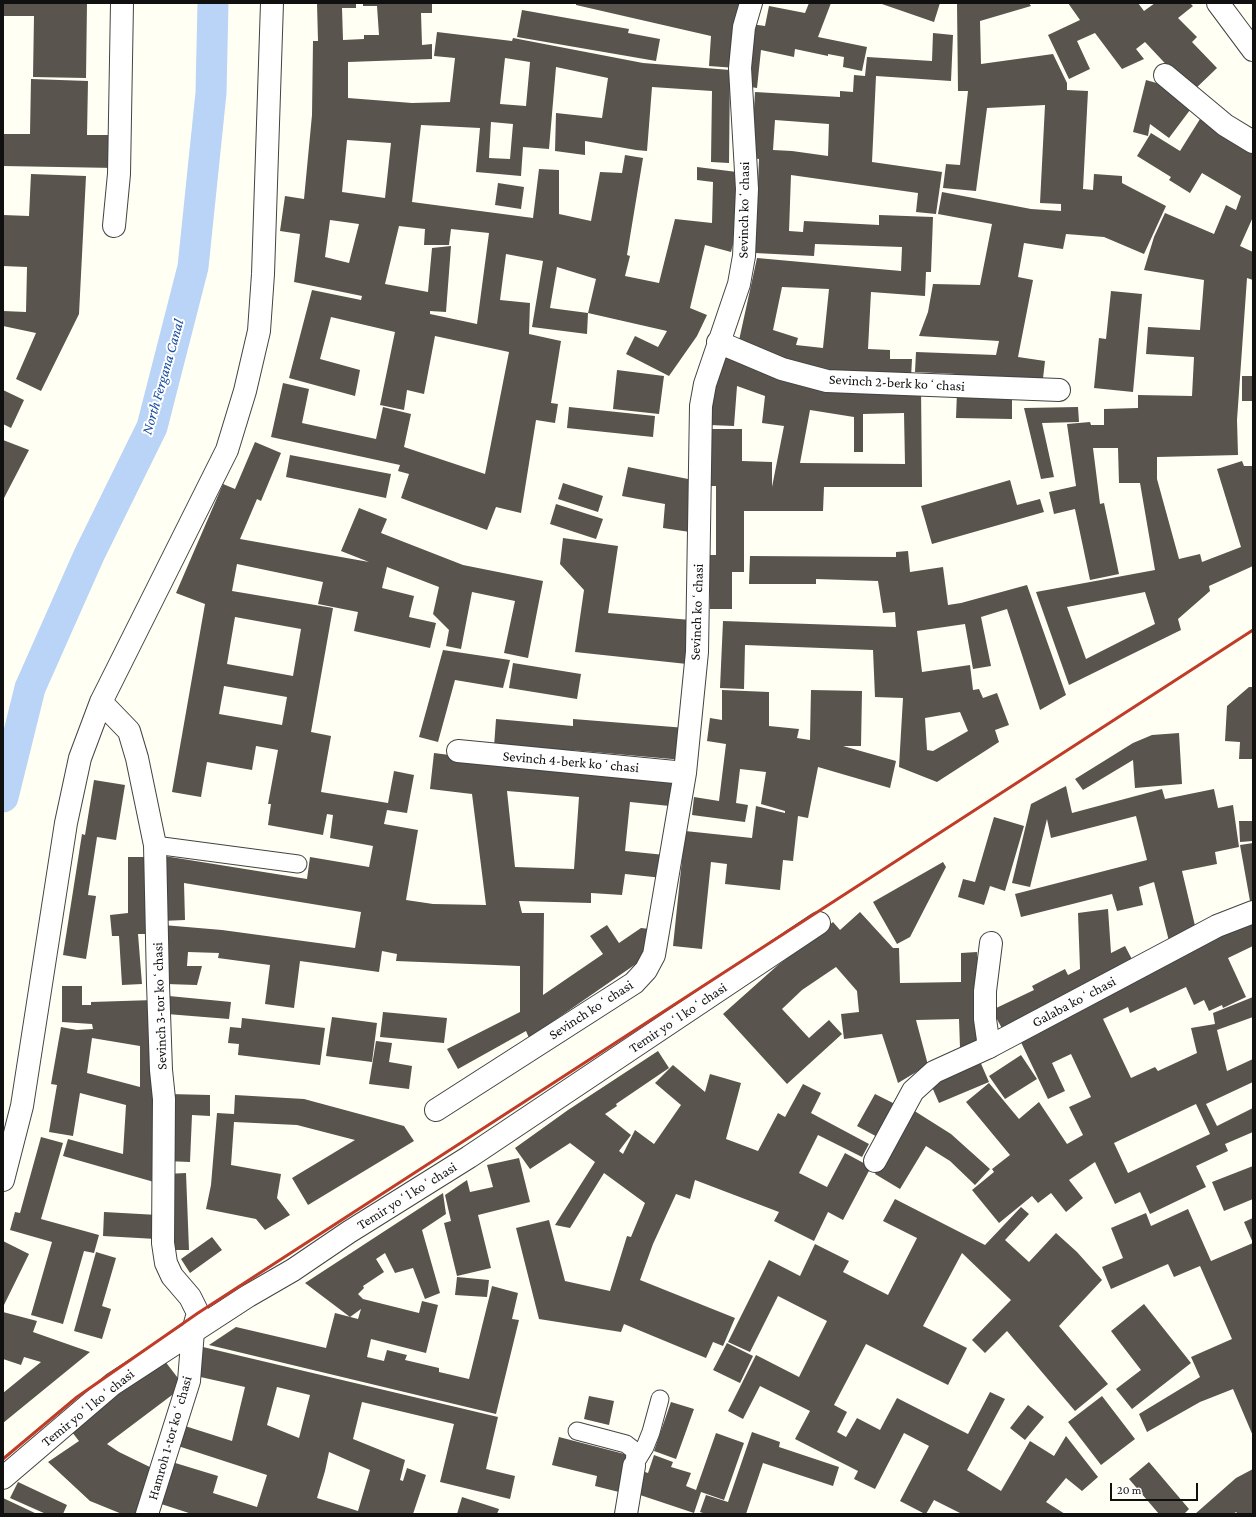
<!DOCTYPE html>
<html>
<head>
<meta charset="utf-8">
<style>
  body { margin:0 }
  #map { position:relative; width:1256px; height:1517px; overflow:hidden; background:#fffff4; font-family:"Crimson Pro",serif }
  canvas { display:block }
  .frame { position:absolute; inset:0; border:4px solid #101010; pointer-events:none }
  .scale { position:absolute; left:1110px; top:1483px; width:88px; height:18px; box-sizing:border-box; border:2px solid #101010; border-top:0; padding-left:5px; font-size:12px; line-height:14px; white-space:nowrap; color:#101010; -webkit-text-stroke:3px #fff; paint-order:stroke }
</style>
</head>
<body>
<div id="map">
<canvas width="1256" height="1517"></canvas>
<div class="frame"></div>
<div class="scale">20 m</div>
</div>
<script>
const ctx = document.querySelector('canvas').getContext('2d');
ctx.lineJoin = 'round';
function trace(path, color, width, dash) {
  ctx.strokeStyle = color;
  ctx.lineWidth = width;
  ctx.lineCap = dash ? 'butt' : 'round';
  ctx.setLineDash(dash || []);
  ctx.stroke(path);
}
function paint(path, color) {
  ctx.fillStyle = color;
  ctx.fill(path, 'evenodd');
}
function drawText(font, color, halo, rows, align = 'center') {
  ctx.font = font + ' "Crimson Pro",serif';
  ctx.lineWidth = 4;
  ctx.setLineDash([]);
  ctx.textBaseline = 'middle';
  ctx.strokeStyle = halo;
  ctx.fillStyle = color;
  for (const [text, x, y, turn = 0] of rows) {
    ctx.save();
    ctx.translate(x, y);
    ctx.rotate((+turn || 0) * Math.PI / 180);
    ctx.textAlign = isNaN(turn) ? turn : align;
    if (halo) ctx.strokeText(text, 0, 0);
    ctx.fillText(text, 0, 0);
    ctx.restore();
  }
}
trace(new Path2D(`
  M3,797L30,688L89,555L152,427L193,267L211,93L213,3`), '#b9d4f6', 31);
paint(new Path2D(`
  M3,3H87L86,78L33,77L34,16H3Z
  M317,3H356V8H342L343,40L364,39V35H379L377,6H363V3H432V13H421L422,45L432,44V59L348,62V98L412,103L450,102L455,58L434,56L437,32L512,41L513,38L643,63L730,70L729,163L711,162L712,91L652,87L647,151L636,150L585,141V155L555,151L556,113L602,118L608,78L556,67L549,149L523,147L521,176L476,172L480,128L421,125L412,202L533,218L539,169L559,170V214L591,221L600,172L622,173L625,155L643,158L627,255L630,256L625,276L659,283L675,219L712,223L713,182L697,180V167L737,172L738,225L731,252L705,245L690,308L707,315L697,336L669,376L626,354L635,336L658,347L667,331L588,313L596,279L557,267L550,308L588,313L587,334L532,327L543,261L506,254L500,300L530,303L529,334L561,341L551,403L558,404L555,423L536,420L521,513L496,507L487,530L401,498L409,474L398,471L400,465L271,437L283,383L309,389L302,423L376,439L383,407L411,414L404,447L485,474L509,352L435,336L424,394L407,390L404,410L380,405L395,332L331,317L320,359L360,370L355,396L289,378L312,290L361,300L362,296L294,282L300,234L280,231L285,196L304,199L312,115L313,41H318ZM505,58L530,62L526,106L500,104ZM491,122L513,124L510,159L489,158ZM347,140L391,143L385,198L342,192ZM330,220L359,224L349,263L325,257ZM399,226L425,229L424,245H449L451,229L489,233L477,324L430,314V311L446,312L451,246L432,248L428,292L385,284Z
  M576,3H744L736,68L709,66L711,36L576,5Z
  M809,3H831L818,37L867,47L862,71L843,67L844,57L828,54V56L795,49L794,57L761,50L757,88L744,86L751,24L765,26L769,6L805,13Z
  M879,3H940L934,22Z
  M957,3H1029L1031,6L980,21L981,64L1053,54L1067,83V90L1088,91L1083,189L1093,190L1094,174L1122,176V183L1166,206L1144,254L1104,237L1066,234L1063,249L1024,243L1018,277L1033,280L1018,357L1045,361L1042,387L956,379V374L915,372L916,352L996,355L999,341L919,336L928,312L933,284L980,285L992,224L938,214L942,192L1031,209L1061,211V204L1040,203L1045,105L987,108L976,191L943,188L946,164L960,165L968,91H958Z
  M1068,3H1138L1144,11L1155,3H1190L1193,6L1178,18L1197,37L1192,42L1217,68L1192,92L1145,42L1136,49L1144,59L1122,69L1095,33L1077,41L1090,69L1069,79L1048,35L1080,20Z
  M522,10L629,29L628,33L660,39L656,61L517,37Z
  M933,33L953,35L951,81L876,76L872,162L942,172L936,214L916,212L918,193L791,175L789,231L803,232L804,221L879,225V215L933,217L931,272H926L925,296L871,292L868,349L890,350V359H912L911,378L792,367L738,345L757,258L901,271L902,247L815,244L814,256L755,253L759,159L751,158L755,92L840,97V91L853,92L854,75L865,76L867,57L932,61ZM775,120L829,124L828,156L792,151L773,150ZM782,287L829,289L823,348L796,345L798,338L773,330Z
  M31,79L88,81L87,135H116V168L3,166V134H30Z
  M1146,80L1160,84L1193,106L1169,138L1150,124L1148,136L1133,132Z
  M1200,119L1253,152V217L1240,246L1253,252V280L1247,278L1237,420L1238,455L1157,457V479L1179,559L1200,554L1202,562L1241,547L1217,469L1242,461L1244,466H1253V566L1209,586L1210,591L1178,619L1181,630L1069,685L1036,592L1155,570L1140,483H1119L1118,448H1093L1100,504L1104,503L1119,574L1090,580L1075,509L1054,514L1049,492L1076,486L1067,424L1090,422L1091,425H1104V409L1138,408V395L1192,396L1194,357L1146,354L1148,327L1200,330L1204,280L1144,270L1154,237L1165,213L1214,234L1226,205L1236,210L1241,196L1202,173L1190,193L1169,180L1171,177L1137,156L1151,133L1180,151ZM1145,592L1155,624L1086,659L1067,607Z
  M31,174L86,176L79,314L41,391L16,379L36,333L3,326V311L26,312L27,267L3,266V215L29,216Z
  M498,183L524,187L521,209L495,205Z
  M1111,291L1142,294L1133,392L1094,388L1099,338L1106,339Z
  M728,352L921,387L922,487H824L823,511H744V572H732V609H710V555H716V486H711L712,429H742V461L772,462V487L784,426L762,423L765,396L737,386L734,426L710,425L713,375H720ZM810,410L854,417V452H863V414L904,413L905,464L800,463Z
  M617,370L664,376L659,414L613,409Z
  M1242,376H1253V401H1242Z
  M3,390L24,400L11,428L3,424Z
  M957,392L1012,393V419L956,418Z
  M569,407L655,416L653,437L567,428Z
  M1078,407L1079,422L1042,423L1054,477L1041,479L1024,408Z
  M3,440L29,450L3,500Z
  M255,442L281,453L261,501L257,499L240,539L369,562L341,551L359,508L387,519L381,533L463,565L543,581L528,658L504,653L515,601L472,592L461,649L446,646L449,630L433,614L439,587L387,567L382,588L414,596L409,617L436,623L430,648L354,631L358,612L318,604L323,582L237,564L232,591L333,608L311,732L331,736L321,792L388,803L394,771L414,775L407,813L387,810L384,824L418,830L406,900L433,904L486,905L472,794L430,789L434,753L504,762L673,778L670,806L630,802L625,851L665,855L663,878L625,874L622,895L591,893V903L519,901L522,913H544L543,995L603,954L590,936L607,925L619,943L641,928L650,929L646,957L529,1038L526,1031L458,1069L447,1049L520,1012V966L396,961L397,954L382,951L379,972L300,961L294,1008L265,1004L270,965L218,958L219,953L188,952L187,966H202L197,985L166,984L163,925L222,930L355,948L361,912L184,883L185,920L161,921L158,855L307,879L310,857L369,867L373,846L330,838L333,815L327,814L323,835L268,825L271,804H268L278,750L256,746L252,770L207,762L201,797L172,792L205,604L176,593L223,484L235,489ZM235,617L301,629L293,676L227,664ZM224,686L287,697L282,725L219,714ZM507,791L579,797L574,869L515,867Z
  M290,455L391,474L386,498L286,477Z
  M628,467L693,480L690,532L663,528L665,504L622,496Z
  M1010,480L1017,505L1040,499L1044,512L932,544L921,506Z
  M563,483L603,496L598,512L558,499Z
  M556,504L603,519L596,539L550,524Z
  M563,538L618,546L608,613L691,620L687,664L575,652L584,590L560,564Z
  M908,551L910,572L943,567L948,605L961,603L1027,585L1066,695L1040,710L1007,609L981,617L991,666L973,669L965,624L917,631L922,672L970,665L973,690L979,689L983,698L997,693L1009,725L995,730L999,742L937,782L899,767L903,698L875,697L873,650L745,645L744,689L720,688L723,621L896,627L895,612L883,613L878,581L816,579V584H749L750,556L896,557V552ZM960,712L968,731L933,751L927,750L925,718Z
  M443,650L510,660L503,688L455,680L438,742L419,737Z
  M513,663L581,674L577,699L509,688Z
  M1249,687H1253V759H1239L1240,742L1225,741L1227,706Z
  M722,690L769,692V726L799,729L797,738L810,740L811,690L862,691L861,746H843L896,761L890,788L818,767L808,818L798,816L793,861L783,860L780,890L725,884L727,864L711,862L702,949L673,946L685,831L752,838L756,806L785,813V811L761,804L766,772L740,769L736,803L748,805L745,822L692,815L694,797L719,801L726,744L707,741L710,718L722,720Z
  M496,719L573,726V719L686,728L683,760L571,750L570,754L494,747Z
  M1179,733L1182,784L1135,788L1133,760L1083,790L1075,779L1133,743L1152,735Z
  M94,780L125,785L116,840L97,837L88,895L96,896L86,959L63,955L82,834L85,835Z
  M1066,786L1072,813L1162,789L1165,799L1214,789L1218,808L1233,805L1239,847L1215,852L1217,864L1182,871L1197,934L1169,941L1154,882L1139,887L1143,905L1117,911L1112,894L1021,917L1015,894L1147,860L1136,816L1051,838L1047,819L1030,887L1012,883L1031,804Z
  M994,817L1024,826L1005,891L990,886L984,905L958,897L963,879L975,882Z
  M1239,821H1253V841L1240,842Z
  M1253,843V901H1250L1240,845Z
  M128,857H151L153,934H138L142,984L122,985L119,936H112L110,915L128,913Z
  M943,862L946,867L910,937L897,944L873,902Z
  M1108,909L1111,953L1125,946L1135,965L1005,1034L992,1010L1034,990L1032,986L1065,969L1068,975L1080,969L1078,913Z
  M860,912L893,948H899L900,983L961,982V953L977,952V999L983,1047L960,1048L959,1019L916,1020L928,1065L898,1083L882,1034L844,1039L841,1014L859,1012L857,991L836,967L802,990L782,1009L809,1038L829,1020L842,1034L787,1084L723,1014L778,965L833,922L840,930Z
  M1253,917V946L1228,958L1246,997L1223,1008L1222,1005L1209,1011L1204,1000L1194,1005L1186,987L1130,1013L1128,1007L1103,1019L1131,1078L1155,1067L1158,1071L1197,1053L1191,1028L1215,1024L1213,1013L1253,997V1017L1217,1030L1227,1071L1253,1059V1082L1206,1104L1217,1126L1253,1108V1132L1225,1144L1228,1151L1196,1166L1206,1187L1150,1214L1140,1192L1115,1204L1095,1162L1069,1180L1083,1198L1066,1212L1051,1193L1038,1203L1032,1196L999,1223L972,1190L994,1172L992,1169L1010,1155L966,1102L989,1083L1019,1119L1039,1102L1067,1144L1083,1135L1069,1107L1091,1097L1071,1054L1052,1063L1065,1091L1048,1099L1018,1036ZM1196,1104L1210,1134L1128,1173L1114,1143Z
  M62,986H82V1005H91V1002L154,1000V1182L63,1156L68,1139L123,1154L126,1105L80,1093L73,1136L49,1132L57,1085L51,1084L61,1027L77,1030L93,1029L92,1024L62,1022ZM92,1038L140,1046V1087L87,1073Z
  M169,996L231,1002L229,1019L167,1014Z
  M383,1012L447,1018L444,1043L380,1037Z
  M332,1017L377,1023L372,1062L326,1056Z
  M242,1018L325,1028L320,1065L238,1055L239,1044L228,1043L230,1027L241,1028Z
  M376,1041L392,1043L389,1062L412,1066L409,1089L369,1084Z
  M658,1051L669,1068L616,1104L617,1106L605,1114L631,1135L619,1151L623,1154L635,1130L654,1144L681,1105L655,1083L673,1065L705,1092L710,1074L741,1083L726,1139L758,1151L778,1113L785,1117L803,1084L821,1093L811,1113L869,1144L862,1157L818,1135L799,1173L827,1187L845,1153L871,1167L843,1220L828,1212L814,1241L774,1221L779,1212L695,1180L690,1199L676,1194L653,1244L640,1280L735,1318L723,1346L713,1342L706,1358L624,1324L621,1332L539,1319L516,1228L549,1220L565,1281L610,1291L627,1236L631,1237L645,1203L604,1173L570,1228L555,1225L595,1162L570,1143L530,1169L515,1148L568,1110Z
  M1021,1055L1037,1079L1005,1099L989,1076Z
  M979,1059L989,1082L939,1103L929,1080Z
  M169,1094L210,1095V1116L192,1115L190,1162L166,1161Z
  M875,1094L901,1107L883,1140L857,1126Z
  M235,1095L304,1099L404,1126L414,1141L308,1205L292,1178L355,1140L297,1125L234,1122L231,1165L281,1174L277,1198L290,1215L265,1230L256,1219L206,1209L211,1185L217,1113L234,1114Z
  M913,1110L951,1134L990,1169L975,1185L950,1161L926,1146L900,1189L875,1174Z
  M41,1137L63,1143L41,1219L99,1235L94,1253L84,1251L63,1324L31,1315L52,1242L10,1230L15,1212L20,1213Z
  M519,1158L530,1202L478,1215L491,1268L457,1276L444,1223L451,1221L445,1195L467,1180L470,1192L493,1187L487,1165Z
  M1253,1166V1199L1224,1211L1212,1182Z
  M186,1173L189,1250H168L166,1174Z
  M443,1193L446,1214L422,1230L440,1293L425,1299L413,1268L395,1273L385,1253L376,1259L384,1272L363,1286L364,1288L358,1294L363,1299L419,1313L422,1301L438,1305L426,1353L371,1339L367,1357L384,1361L387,1350L407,1355L405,1360L439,1368V1372L469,1379L492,1286L518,1293L512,1319L519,1320L496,1414L209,1345L236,1327L326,1348L335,1313L358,1319L361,1309L350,1317L305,1283Z
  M895,1199L985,1245L1021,1207L1029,1214L1005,1240L1029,1262L1056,1233L1077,1252L1102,1280L1059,1326L1108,1384L1075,1411L1007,1331L985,1353L972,1340L1011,1300L962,1253L923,1326L967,1348L948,1385L866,1344L834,1405L847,1412L837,1432L846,1437L857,1418L880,1430L897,1398L968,1434L990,1392L1005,1399L967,1470L1001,1491L1030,1441L1054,1456L1066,1436L1098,1477L1082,1491L1066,1478L1046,1502L1065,1514H962L934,1500L926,1514H925L900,1501L929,1446L904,1433L875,1489L854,1479L858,1471L795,1439L810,1411L760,1386L743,1419L728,1411L756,1355L799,1377L827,1321L778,1296L750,1352L728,1342L769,1260L800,1276L815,1244L849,1261L843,1272L888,1295L917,1238L883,1221Z
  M1188,1209L1211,1261L1253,1243L1244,1222L1253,1218V1436L1233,1389L1200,1402L1147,1432L1139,1414L1200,1377L1191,1357L1232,1339L1200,1266L1174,1277L1168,1264L1111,1289L1102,1267L1123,1258L1111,1228L1146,1213L1151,1226Z
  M104,1212L158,1215L156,1239L103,1236Z
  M212,1237L222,1250L190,1273L181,1259Z
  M3,1241L29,1254L3,1307Z
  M96,1252L116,1258L102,1306L111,1309L102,1339L74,1331Z
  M457,1277L489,1280L487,1297L455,1295Z
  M1144,1304L1191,1363L1132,1409L1116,1389L1141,1370L1111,1331Z
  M3,1312L37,1321L33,1332L90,1352L3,1423V1393L41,1362L24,1357L21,1365L3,1359Z
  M727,1343L753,1356L740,1383L713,1370Z
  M203,1347L498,1417L486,1469L515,1476L510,1499L440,1482L454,1424L362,1402L353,1439L405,1460L400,1480L403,1481L407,1468L426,1475L413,1514H192L158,1503L172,1462L218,1476L213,1493L257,1507L267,1475L178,1446L185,1426L232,1441L245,1387L196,1376ZM277,1387L310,1395L299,1438L267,1425ZM329,1452L370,1470L358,1511L317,1498L325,1471Z
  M161,1356L184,1386L107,1444L119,1452L156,1470L140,1514H122L90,1501L48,1462L79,1441L68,1427Z
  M589,1396L614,1401L609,1425L584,1419Z
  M1102,1396L1135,1439L1101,1465L1068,1422Z
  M671,1402L694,1409L676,1459L654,1451Z
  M1028,1405L1044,1417L1025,1440L1010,1428Z
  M752,1432L780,1442L779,1447L839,1467L833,1486L763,1463L746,1514H706L700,1512L706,1495L728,1502Z
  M716,1433L744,1443L724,1500L701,1492L694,1513L634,1493L642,1471L648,1473L654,1455L673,1462L671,1467L691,1473L686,1486L696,1490Z
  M559,1437L632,1456L623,1493L595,1486L597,1476L552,1465Z
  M1149,1462L1189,1509L1184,1514H1159L1129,1479Z
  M1253,1469V1514H1238L1236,1512L1233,1514H1195L1236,1478Z
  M18,1482L67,1505L63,1514H46L10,1498Z
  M462,1497L499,1509L497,1514H457Z
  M3,1498L37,1514H3Z`), '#59544d');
const service = new Path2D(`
  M155,845L298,864
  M577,1431L626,1444L635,1451L634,1466
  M634,1465L645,1447L651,1432L660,1399`);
const pedestrian = new Path2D(`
  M875,1161L913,1091L934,1072L989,1047`);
const minor = new Path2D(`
  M1218,3L1253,50
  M1165,75L1225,125L1253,142
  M114,226L119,174L122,3
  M718,342L782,369L827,381L1059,390
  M101,702L129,731L137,758L155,845L158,984L161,1070L164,1099L163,1243L166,1263L172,1276L190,1297L198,1313L193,1331L189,1381L147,1514
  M458,751L685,773
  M991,943L985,991V1019L989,1047L1217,926L1253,912
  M436,1110L634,983L646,970L654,955L685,773L697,652L701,406L705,384L739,284L744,256L747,189L740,68L744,27L751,3
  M3,1180L22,1106L66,823L80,758L101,702L227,450L245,391L259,331L263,274L272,3
  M3,1478L113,1384L248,1296L293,1270L349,1232L469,1157L819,923
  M626,1514L634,1466`);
trace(service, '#434343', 19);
trace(pedestrian, '#434343', 24);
trace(minor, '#434343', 24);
trace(service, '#fff', 17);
trace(pedestrian, '#fff', 22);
trace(minor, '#fff', 22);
trace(new Path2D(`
  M3,1459L77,1397L198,1313L1253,630`), '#c03c28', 3);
drawText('14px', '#101010', '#fff', [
  ["Sevinch koʻchasi",744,210,-89],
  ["Sevinch 2-berk koʻchasi",897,383,3],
  ["Sevinch koʻchasi",697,612,-88],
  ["Sevinch 4-berk koʻchasi",571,762,5],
  ["Galaba koʻchasi",1074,1002,-28],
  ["Sevinch 3-tor koʻchasi",160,1006,-92],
  ["Sevinch koʻchasi",591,1010,-33],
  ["Temir yoʻl koʻchasi",678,1018,-34],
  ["Temir yoʻl koʻchasi",407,1196,-32],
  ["Temir yoʻl koʻchasi",88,1408,-39],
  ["Hamroh 1-tor koʻchasi",170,1438,-74]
]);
drawText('italic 15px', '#194ea2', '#fff', [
  ["North Fergana Canal",163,377,-74]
]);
</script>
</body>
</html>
